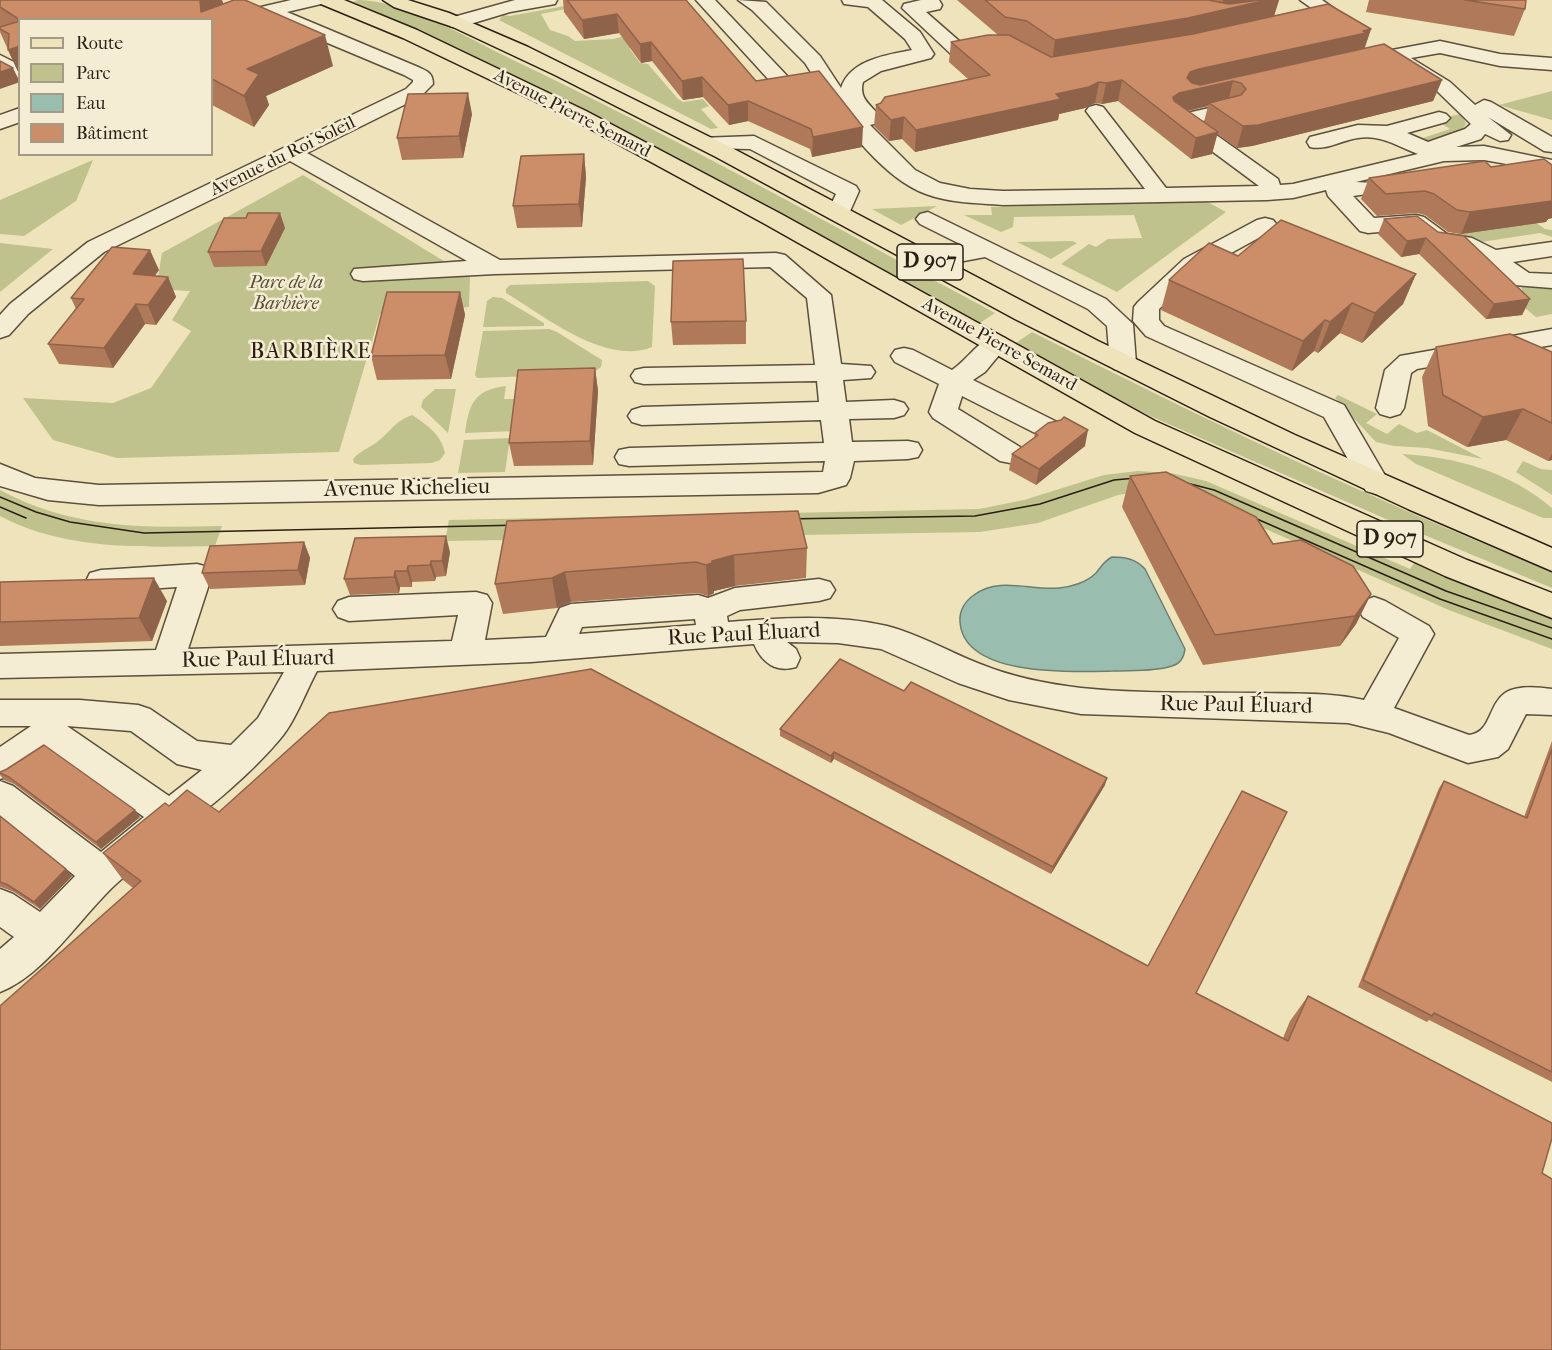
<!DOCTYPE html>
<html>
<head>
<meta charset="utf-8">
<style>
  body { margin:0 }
  #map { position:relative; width:1552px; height:1350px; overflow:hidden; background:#eee3bb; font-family:"IM FELL French Canon",serif }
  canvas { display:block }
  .legend { position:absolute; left:18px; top:18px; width:195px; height:138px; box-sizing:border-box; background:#f4edd3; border:2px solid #a49a86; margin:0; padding:8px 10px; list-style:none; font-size:18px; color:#2b1e12 }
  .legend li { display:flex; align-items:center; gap:12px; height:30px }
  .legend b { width:30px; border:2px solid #a49a86 }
</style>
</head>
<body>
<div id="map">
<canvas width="1552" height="1350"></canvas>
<ul class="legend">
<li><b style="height:8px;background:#eee3bb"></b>Route</li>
<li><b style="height:16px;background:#bfc28c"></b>Parc</li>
<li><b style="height:16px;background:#99beb0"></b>Eau</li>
<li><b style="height:16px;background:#cc8d69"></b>Bâtiment</li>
</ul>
</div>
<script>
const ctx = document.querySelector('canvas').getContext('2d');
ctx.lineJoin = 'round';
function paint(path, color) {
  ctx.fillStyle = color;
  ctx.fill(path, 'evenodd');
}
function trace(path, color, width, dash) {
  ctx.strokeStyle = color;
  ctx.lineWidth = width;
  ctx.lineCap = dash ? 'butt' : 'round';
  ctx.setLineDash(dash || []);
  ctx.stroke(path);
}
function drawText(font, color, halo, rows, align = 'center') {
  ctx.font = font + ' "IM FELL French Canon",serif';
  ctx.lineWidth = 5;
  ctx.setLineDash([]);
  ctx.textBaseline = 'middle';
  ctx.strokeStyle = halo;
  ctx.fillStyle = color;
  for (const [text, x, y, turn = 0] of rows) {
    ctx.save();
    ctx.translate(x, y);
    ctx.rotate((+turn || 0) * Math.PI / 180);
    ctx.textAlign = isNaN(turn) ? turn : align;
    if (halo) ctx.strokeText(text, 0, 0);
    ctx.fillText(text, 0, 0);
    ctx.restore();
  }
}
paint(new Path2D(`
  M358,0C404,0 470,39 513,60C677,138 835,227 995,313L977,325C773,210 568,96 353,2Z
  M598,0H610L541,14L550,30L568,36L575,41L613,39L639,33L647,43L629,48L640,63L648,64L678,99L683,102L703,99L709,106L701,109L718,128L711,129L499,20L503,15L510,16Z
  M1552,91V120L1499,105Z
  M1461,114L1466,123L1461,133L1424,141L1420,139L1450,129L1439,122L1442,118Z
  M93,160L76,201L24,236L0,234V200Z
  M303,175L470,277L469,307L380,314L339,452L117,458L53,440L23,398L113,403L151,388L191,331L172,320L190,291L156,289L162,253Z
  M1206,201L1226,212L1117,292L1061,264L1089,244L1096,247L1108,239L1142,238L1134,215L1014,217L1013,227L1001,232L964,215H992L991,207Z
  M937,206L901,225L872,209Z
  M1535,222L1545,229L1552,230V237L1540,233L1481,242L1452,234Z
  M1072,241L1077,243L1051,259L1017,242Z
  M0,243L53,249L0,292Z
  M648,281L655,286L652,347C606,366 544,316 506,293V289L510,285Z
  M1521,285L1552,286V314L1536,317L1513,298L1523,295Z
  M493,297L502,298L544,323V326L483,327L487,301Z
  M549,329L557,332L597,357L602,360L601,367L591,374L477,378L475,375L483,331Z
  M1032,332C1202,418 1375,502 1552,571V588L1386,519L1150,416L1013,345Z
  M506,386L504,399H519L516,431L465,433C469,405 473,390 506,386Z
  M435,389H456L448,433L421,407L423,400Z
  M1338,395L1377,414L1366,423L1387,434L1399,424L1417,433L1427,430L1483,459L1427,448L1394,446L1376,442L1335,398Z
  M412,415C427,425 441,434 445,453L440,460L432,463L361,465L354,463L353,459C360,451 369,448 377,442C392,431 392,423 412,415Z
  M510,438L505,472L458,473L464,440Z
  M1402,454C1457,457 1510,472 1552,508V518H1543L1416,464Z
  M1523,461L1541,469L1552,470V495L1516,472Z
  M1138,471L1171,473L1206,481L1410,569L1416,560L1552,617V649L1449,610L1218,508L1137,492L1118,495L1038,523L980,532L445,541L449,520L979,509L1024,500L1104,475Z
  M0,490C72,529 143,528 222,526L215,546C143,547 66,551 0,516Z`), '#bfc28c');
const water = new Path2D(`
  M1112,557C1125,557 1136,559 1145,569L1185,649C1184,657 1180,664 1172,666C1154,672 1131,670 1113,671C1075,672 964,678 960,622C959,611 965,601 974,595C999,576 1031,591 1059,588C1072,587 1087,582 1096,573C1102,566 1104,561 1112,557Z`);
paint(water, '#99beb0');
trace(water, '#6d7e71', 1.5);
const minor = new Path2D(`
  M291,0H323L321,4L287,12L418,67C427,71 433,73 433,84L420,97L307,153L500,260L776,253L785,255L831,295L841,364L871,366L875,372L871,378L843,380L846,402L894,400L904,403L908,409L904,415L894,418L849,419L852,442L908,441L918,443L922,450L918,457L908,459L854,461L850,478L846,485L818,493L99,505L48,500L0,486V464L35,478L99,485L823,472L825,461L629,466L619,464L615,457L619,450L629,448L824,443L821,420L642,425L632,422L628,416L632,410L642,407L819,402L817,381L644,384L635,382L631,376L635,370L644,368L815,365L807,298L770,267L495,274L363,281L354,279L351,274L354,269L467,261L290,161L104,252L28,314L9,335L0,338V315L10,304L88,242L406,89L413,82V80L404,75L268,18L212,40V27L261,7Z
  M515,0H557L555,4L510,12L457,28L450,26L448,22L450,18Z
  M696,0H715L792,81L814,77L805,63L752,10L738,0L766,2L820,56L841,88C850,60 886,55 912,50L905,39L868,7L844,4L842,0H882L920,32L934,54L931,58L881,71L863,82C858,100 873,106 882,119L878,123L870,125L915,170L940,183L970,189L1003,191L1145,189L1086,111L1089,107L1096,105L1103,107L1166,188L1259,186L1170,120L1174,116L1249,99L1256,101L1259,105L1256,109L1198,122L1278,179L1280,185L1293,184L1418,154C1397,146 1380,134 1358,138C1342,140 1326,151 1310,147L1307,142L1310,137L1358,125L1387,126L1439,112L1446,114L1450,118L1446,122L1407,133L1428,142L1465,129L1471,124L1436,90L1391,62L1356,68L1349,66L1346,62L1349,58L1440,41L1500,54L1552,58V70L1500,66L1440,53L1411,58L1450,82L1475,105L1484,100L1491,102L1552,137V152L1544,151L1488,117L1511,135L1508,140L1500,141L1485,134L1481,139L1456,147L1484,146L1552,160V172L1484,160L1444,161L1356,182L1374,183L1377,188L1374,193L1353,196L1374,218L1416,215L1424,217L1447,234L1472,238L1496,250L1552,242V256L1513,262L1529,273L1552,274V288L1514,285L1483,263L1459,250L1433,246L1411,229L1368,233L1360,231L1328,196L1326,190L1293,198L1267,200L1003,205C978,203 950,203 926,194C884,179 843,124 820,88L787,94L780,92Z
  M921,0H939L942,5L940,9L926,12L966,47L969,51L966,55H952L902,8L904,4Z
  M1300,0H1322L1365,30L1362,34H1348Z
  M0,55L20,65V80L0,70Z
  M20,108V122L0,129V115Z
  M754,136L856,186L859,191L847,218L839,220L831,218L827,213L836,194L750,149L700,148L697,143L700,138Z
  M928,212L1106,299L1133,324L1136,363L1132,369L1123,371L1114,369L1110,363L1107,326L1088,309L985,257L927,268L918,266L915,261L918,256L964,246L920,224L916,219L920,214Z
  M1265,218L1273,220L1277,225L1273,230L1202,269L1159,309V320L1164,326L1344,405L1390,484L1386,491L1376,494L1366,491L1324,417L1146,336L1133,321L1134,307L1138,302L1184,259L1257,220Z
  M1552,329V345L1417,369L1411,373L1404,408L1400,414L1390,417L1380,414L1376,408L1385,370L1400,356Z
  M996,335L1005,338L1009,343L985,372L973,380L1057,422L1061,428L1057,434L1047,437L1037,434L962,396L958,409L1020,447L1024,454L1020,461L1010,463L1000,461L933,418L929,412L939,384L895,362L891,356L895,350L904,348L913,350L952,370C967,360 980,339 996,335Z
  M197,564L208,567L212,575L188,649L452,641L458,615L349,621L338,617L333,609L338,601L349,597L476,592L487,595L492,603L485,640L546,637L560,608L571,604L698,595L708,598L735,588L819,579L830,582L835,590L830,598L819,601L740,610L727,616L728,622C780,618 835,614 887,626C919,634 949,652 980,664C1012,677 1047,684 1081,688C1140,694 1200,692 1259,693C1294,694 1330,692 1364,700L1399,638L1363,617L1358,609L1363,601L1374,597L1385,601L1429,626L1434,634L1394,708L1469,735C1491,733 1488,705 1505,693C1517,685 1538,687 1552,689V715L1526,714L1508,749L1498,757L1468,763L1389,733L1348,723L1081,714L1009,700L958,683L881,649L838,643L787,642L796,649L800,658L796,667C776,673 762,663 754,644L531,662L317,671C306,691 295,722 280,739C234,794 169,836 116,884C81,916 45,975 0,992V949L14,937L0,927V889L13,894L40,912L75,876L0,816V781L13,786L101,852L144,817L49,750L12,775L0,779V747L31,726H0V700H80L138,705L150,709L197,741L231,745L258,718L284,672L0,678V654L156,650L177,587L101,592L90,589L86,581L90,573L101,570ZM695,619L696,625L579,634L582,627ZM67,726L131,731L177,764L202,770L169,796Z`);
const major = new Path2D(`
  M319,0H344L417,30L586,111L781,214L1155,421L1467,560L1552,593V618L1445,576L1135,433L765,224L572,119L403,38L321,4Z
  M383,0H408L449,13L528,47L732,148L1098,341L1295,435L1552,548V571L1408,509L1210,417L1015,319L716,157L555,75L453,27L394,7Z`);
trace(minor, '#5c4f3c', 3);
trace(major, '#2b1e12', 3);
paint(minor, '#f4edd3');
paint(major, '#eee3bb');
trace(new Path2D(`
  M1171,479L1214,490L1446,591L1552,628
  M0,497L36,512L70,522L144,533L523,525
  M0,507L26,518
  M1241,512L1440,599L1552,639
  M783,519L975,516L1040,504L1114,480L1147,477`), '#2b1e12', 1.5);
paint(new Path2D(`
  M0,0H222L223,4L333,66L266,96L269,105L254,127L212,105V20H20V76L0,32Z
  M563,0H686L756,81L862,147L812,157L810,149L748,121L729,125L703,97L683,100L652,61L641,63L619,33L584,39L564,12Z
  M957,0H1253V1L1260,0H1279L1274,16L1371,29L1364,49L1442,80L1433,101L1252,146L1237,148L1217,134L1212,154L1191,159L1118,101L1102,104L1095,103L1085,108L1059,114L1058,120L915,152L902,139L889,141L874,126L876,105L968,79L949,62L951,42L998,35ZM1208,106L1204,122L1188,111Z
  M1369,0H1526L1525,9L1514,36L1366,12Z
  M472,114L463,158L402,160L397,138Z
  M584,154L586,177L582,227L517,228L513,206Z
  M1552,165V218L1548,219L1546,222L1461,234L1448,232L1425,215L1417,213L1377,216L1361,199L1369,178L1491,167Z
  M1384,219L1438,232L1530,299L1522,315L1486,319L1419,254L1401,257L1378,234Z
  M285,228L266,266L214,267L208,252Z
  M1238,256L1416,274L1403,304L1362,343L1340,333L1318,353L1314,351L1292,371L1161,310L1169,280Z
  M159,270L154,276L168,277L176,297L156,325L145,324L113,368L59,364L48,344L76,309L71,298Z
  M460,292L465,315L451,379L377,380L371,356Z
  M746,321V344L673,345L671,322Z
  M1436,347L1552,352V460L1548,461L1506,440L1467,447L1428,426L1422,377Z
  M595,368L598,391L593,465L514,466L509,443Z
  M1035,433L1085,446L1036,485L1009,470L1012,454L1034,438Z
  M1130,476L1273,544L1371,594L1356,624L1340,646L1203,665L1122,507Z
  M507,521L807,548L806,578L735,586L714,591V593L708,596L698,593L571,602L557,608L503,614L495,584Z
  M304,542L310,558L305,585L210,589L202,573Z
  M450,552L446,576L436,577L435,581L412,582V587H400L399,593L350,595L344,579Z
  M0,582L167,601L152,641L0,646Z
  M780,729L1105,785L1051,874L834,759L831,763L780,736Z
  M1552,741V1082L1429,1020L1427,1022L1358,987L1439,788L1444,781L1524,817Z
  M0,772L140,817L101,849L14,784L4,780L0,775Z
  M169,806L219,812L1196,993L1283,1038L1290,1021L1308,996L1542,1173L133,888L123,880L103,853Z
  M0,816L72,876L40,909L14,892L1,887H0Z`), '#af795a');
paint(new Path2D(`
  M200,0H222L228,18L201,12Z
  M1223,0H1253L1252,3L1267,0H1279L1273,19L1052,62L1055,40L1221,10Z
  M617,14L619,33L584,39L582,20Z
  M1371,29L1364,50L1233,81L1228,102L1209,103L1208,106L1174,114L1173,97L1179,93L1190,72L1199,69Z
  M325,35L333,66L266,96L269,105L254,127L244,96L247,69Z
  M651,42L652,61L641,63L640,44Z
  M20,46V76L8,50Z
  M13,68L20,82L0,89V72Z
  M702,77L703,97L683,100L682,81Z
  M1122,80L1118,101L1102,104L1106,83Z
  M1442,80L1433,101L1252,146L1237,148L1243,126Z
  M1099,82L1095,103L1085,108L1059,114L1058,120L915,152L916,130Z
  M468,93L472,114L463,158L459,136Z
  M748,101V121L729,125L728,105Z
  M904,117L902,139L889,141L891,120Z
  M863,127L862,147L812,157L813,137Z
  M1218,132L1212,154L1191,159L1196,138Z
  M584,154L586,177L582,227L579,204Z
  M1552,201V218L1548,219L1546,222L1461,234L1470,212Z
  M280,213L285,228L266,266L261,251Z
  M1426,238L1419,254L1401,257L1407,241Z
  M150,250L159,270L142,294L133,274Z
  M1416,274L1403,304L1362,343L1375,313Z
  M168,277L176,297L156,325L148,305Z
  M460,292L465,315L451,379L445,355Z
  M1530,299L1522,315L1486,319L1494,304Z
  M1352,303L1340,333L1318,353L1330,322Z
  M136,304L145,324L113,368L104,348Z
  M1325,320L1314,351L1292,371L1303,341Z
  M595,368L598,391L593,465L590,441Z
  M1523,409L1506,440L1467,447L1483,417Z
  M1088,430L1085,446L1036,485L1039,469Z
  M1552,454V460L1548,461Z
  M446,536L450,552L446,576L442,561Z
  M304,542L310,558L305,585L298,570Z
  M734,555L735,586L714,591V593L708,596L706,565L712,561Z
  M431,561L436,577L435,581L430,565Z
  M408,566L412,582V587L407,571Z
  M395,571L400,587L399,593L394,577Z
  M565,572L571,602L557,608L552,578Z
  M154,578L167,601L152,641L139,618Z
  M1371,594L1356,624L1340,646L1355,616Z
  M834,752V759L831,763V756Z
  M1107,778L1105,785L1051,874L1053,867Z
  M135,810L140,817L101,849L96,842Z
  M66,869L72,876L40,909L34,902Z`), '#8f634a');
const building = new Path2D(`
  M0,0H200L201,12L234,0H245L325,35L247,69L259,74L244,96L212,79V20H20L0,7Z
  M567,0H686L756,81L819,71L863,127L813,137L811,129L748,101L728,105L702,77L682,81L651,42L640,44L617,14L582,20Z
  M985,0H1208L1229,4L1260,0H1267L1188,18L1055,40L1027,21L1005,17Z
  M1465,0H1526L1525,9Z
  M1328,4L1371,29L1363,31L1366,33L1199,69L1190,72L1187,78L1192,83L1200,85L1384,44L1442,80L1258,125L1243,126L1209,103L1241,95L1246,89L1241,83L1233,81L1179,93L1173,97L1174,101L1218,132L1196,138L1122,80L1106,83L1099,82L1089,87L1056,94L1061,99L916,130L904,117L891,120L876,105L881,103L885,97L990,75L951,42L988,35H1009L1051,57L1193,34Z
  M20,21V46L8,50L9,34L0,29V27Z
  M0,61L13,68L0,72Z
  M468,93L459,136L397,138L408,94Z
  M584,154L579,204L513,206L521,156Z
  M1544,159L1552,165V201L1470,212L1457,210L1434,194L1425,191L1386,194L1369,178L1485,161L1491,167Z
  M248,213H280L261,251L208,252L224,218H246Z
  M1417,216L1438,232L1464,236L1530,299L1494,304L1426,238L1407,241L1384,219Z
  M1281,220L1416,274L1375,313L1352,303L1330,322L1325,320L1303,341L1169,280L1209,243L1238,256Z
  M112,247L150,250L133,274L168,277L148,305L136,304L104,348L48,344L84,299L71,298Z
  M743,259L746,321L671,322L673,261Z
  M387,292H460L445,355L371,356Z
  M1510,334L1552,352V423L1523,409L1483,417L1443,395L1436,347Z
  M595,368L590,441L509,443L518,370Z
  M1064,417L1088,430L1039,469L1012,454L1038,435L1035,433L1048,423L1061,420Z
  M1166,472L1256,517L1273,544L1301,540L1353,566L1371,594L1355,616L1215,635L1130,476Z
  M798,511L807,548L734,555L712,561V563L706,565L696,562L565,572L552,578L495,584L507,521Z
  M446,536L442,561H431L430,565L408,566L407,571H395L394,577L344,579L355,538Z
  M304,542L298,570L202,573L210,546Z
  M154,578L139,618L0,622V582Z
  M840,659L904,691L911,682L1107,778L1053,867L834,752L831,756L780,729Z
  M591,669L1148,966L1242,791L1287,812L1196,993L1288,1041L1308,996L1552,1123V1138L1542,1173L1552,1179V1350H0V1006L141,881L103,853L165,803L169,806L187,790L219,812L329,713Z
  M44,745L135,810L96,842L9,777L0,773V772L7,769Z
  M1552,749V1072L1434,1013L1432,1016L1363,980L1444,781L1527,818Z
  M0,816L66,869L34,902L8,885L0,882Z`);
paint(building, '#cc8d69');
trace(building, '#8f634a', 1.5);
drawText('18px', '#2b1e12', '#f4edd3', [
  ["Avenue Pierre Semard",572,114,27],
  ["Avenue du Roi Soleil",283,157,-26],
  ["Avenue Pierre Semard",999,345,29]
]);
drawText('italic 18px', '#574f37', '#f4edd3', [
  ["Parc de la",286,284],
  ["Barbière",286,305]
]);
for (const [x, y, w] of [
  [930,262,66],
  [1390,539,66]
]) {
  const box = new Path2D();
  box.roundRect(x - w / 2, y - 18, w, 36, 4.5);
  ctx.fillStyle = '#f4edd3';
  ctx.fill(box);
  trace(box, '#2b1e12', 1.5);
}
drawText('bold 21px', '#2b1e12', null, [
  ["D 907",930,262],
  ["D 907",1390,539]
]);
ctx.letterSpacing = '1.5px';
drawText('22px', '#2b1e12', '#f4edd3', [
  ["BARBIÈRE",311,353]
]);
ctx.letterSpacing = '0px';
drawText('22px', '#2b1e12', '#f4edd3', [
  ["Avenue Richelieu",407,489,-1],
  ["Rue Paul Éluard",744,635,-3],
  ["Rue Paul Éluard",258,660,-1],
  ["Rue Paul Éluard",1236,706,1]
]);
</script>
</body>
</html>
